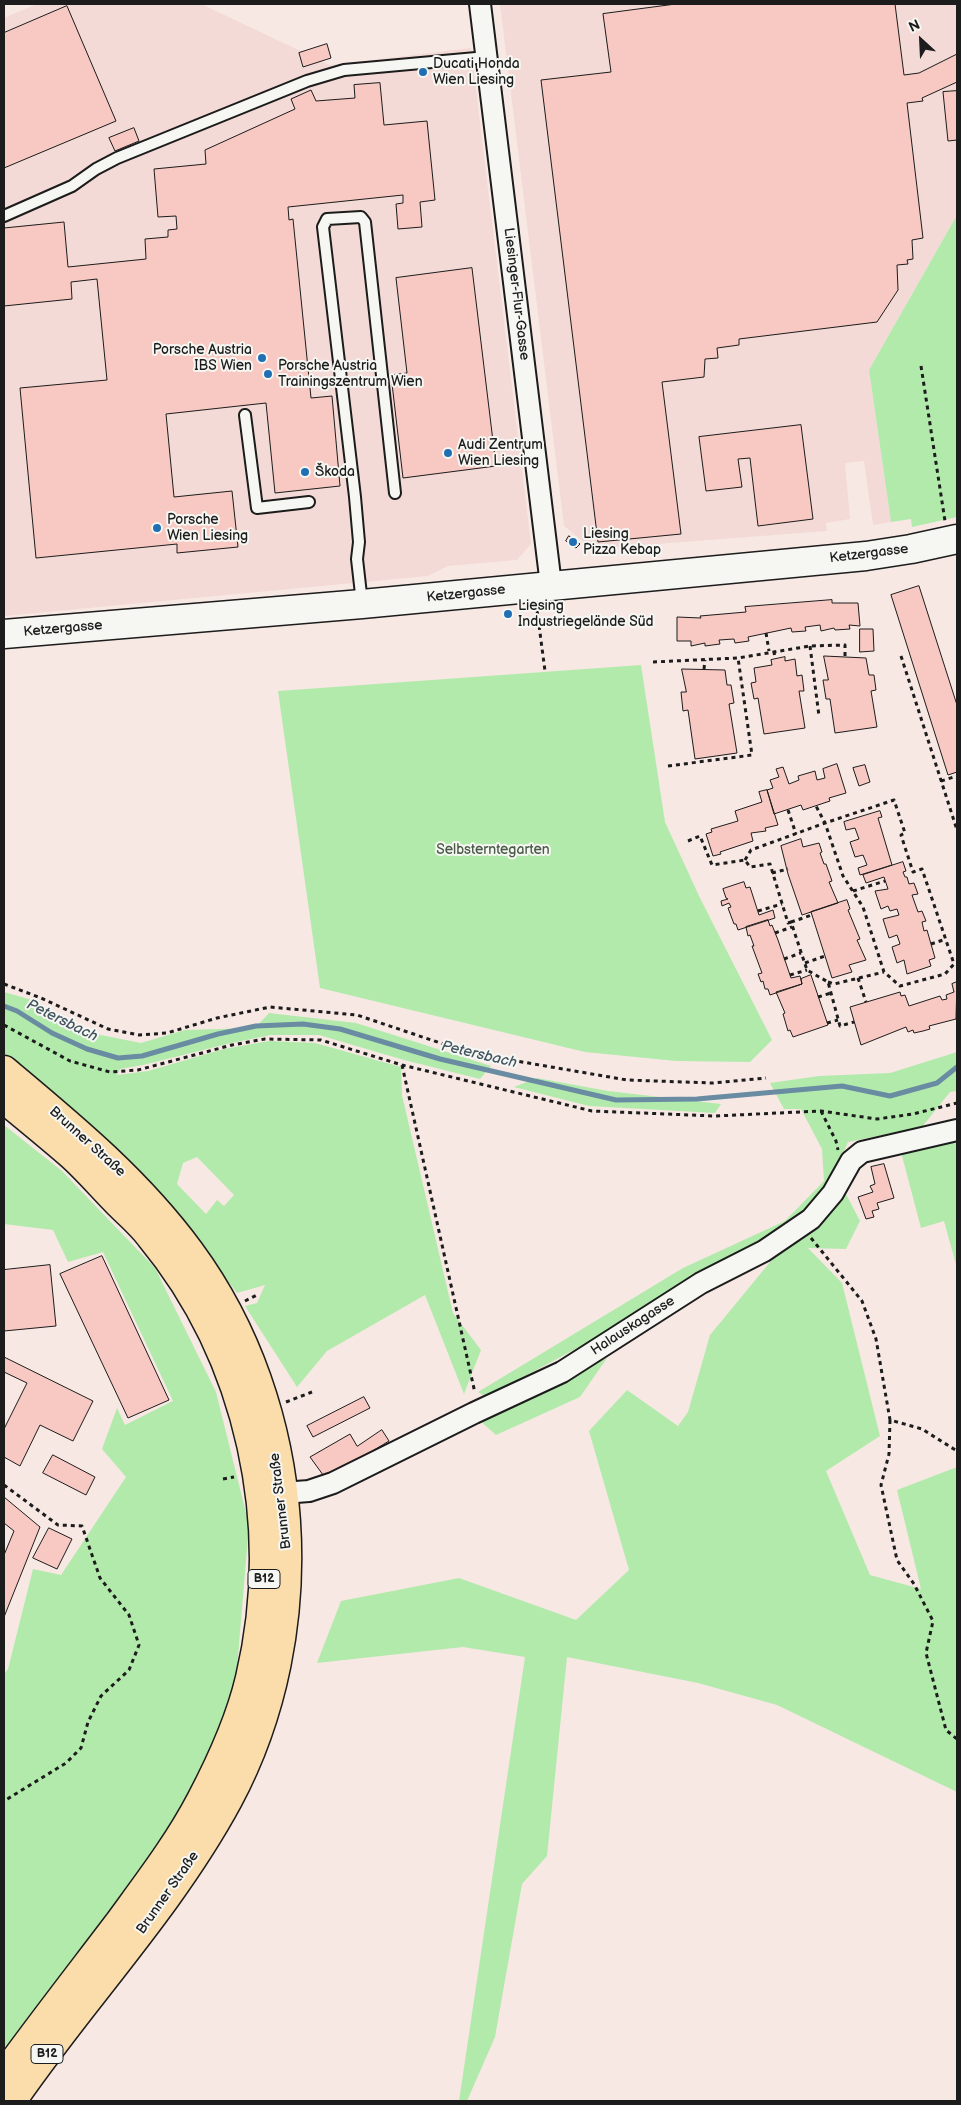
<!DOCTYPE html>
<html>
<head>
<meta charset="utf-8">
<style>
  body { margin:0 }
  #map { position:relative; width:961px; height:2105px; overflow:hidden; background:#f7e8e4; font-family:"Balsamiq Sans",sans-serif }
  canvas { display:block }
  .frame { position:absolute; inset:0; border:5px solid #1c1c1c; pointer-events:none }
  .north { position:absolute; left:896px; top:15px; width:50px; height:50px; -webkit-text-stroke:4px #f6f6f2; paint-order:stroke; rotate:335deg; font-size:14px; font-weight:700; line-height:20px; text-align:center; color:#1c1c1c }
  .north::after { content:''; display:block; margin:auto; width:18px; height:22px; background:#1c1c1c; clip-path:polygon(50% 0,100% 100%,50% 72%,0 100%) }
</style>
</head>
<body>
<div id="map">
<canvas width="961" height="2105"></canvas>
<div class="frame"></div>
<div class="north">N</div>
</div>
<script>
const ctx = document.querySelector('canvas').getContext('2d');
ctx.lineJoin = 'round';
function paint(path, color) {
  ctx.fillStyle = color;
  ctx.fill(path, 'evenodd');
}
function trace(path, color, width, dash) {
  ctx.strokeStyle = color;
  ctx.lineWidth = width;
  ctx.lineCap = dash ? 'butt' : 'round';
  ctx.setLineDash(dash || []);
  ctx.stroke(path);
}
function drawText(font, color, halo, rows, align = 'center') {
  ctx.font = font + ' "Balsamiq Sans",sans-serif';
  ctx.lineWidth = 4;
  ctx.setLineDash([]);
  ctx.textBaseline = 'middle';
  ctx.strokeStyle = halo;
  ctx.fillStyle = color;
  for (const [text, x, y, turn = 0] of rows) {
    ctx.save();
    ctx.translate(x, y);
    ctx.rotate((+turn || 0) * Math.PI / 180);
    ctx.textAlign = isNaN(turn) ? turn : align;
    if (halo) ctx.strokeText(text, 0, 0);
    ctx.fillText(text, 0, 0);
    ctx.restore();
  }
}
paint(new Path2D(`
  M37,4H201L330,65L471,48L531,544L517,560L448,566L428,576L4,616V18Z
  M500,4H957V215L869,370L891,522L873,525L864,461L845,463L850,519L826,523L827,531L592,549L564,526Z`), '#f3dad6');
paint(new Path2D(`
  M957,215V517L912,527L911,519L891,522L869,370Z
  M641,665L665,822L700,898L772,1040L750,1062L676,1061L585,1052L320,988L278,691Z
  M4,992L36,1001L86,1032L141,1043L185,1030L255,1028L269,1013L356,1023L491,1066L480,1079L404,1060L319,1035H271L231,1043L143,1065L120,1069L117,1075L148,1071L224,1049L269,1041L315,1043L401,1067L402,1095L453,1313L481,1350L464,1394L425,1295L327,1351L297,1387L245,1306L257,1303L265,1285L237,1293L187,1228L107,1141L4,1053ZM197,1157L234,1195L224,1206L217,1200L206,1214L177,1184L183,1163Z
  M957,1052V1091L950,1092L922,1127L848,1142L829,1186L804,1218L695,1273L594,1339L486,1397L478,1392L683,1268L785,1221L824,1181L822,1149L801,1109H784L770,1083L819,1076L890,1073Z
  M537,1078L608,1091L721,1104L715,1113L589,1106L514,1087Z
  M4,1125L62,1171L155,1268L216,1392L249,1525L236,1680L231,1707L203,1774L153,1859L4,2055V1674L8,1669L33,1569L61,1575L126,1477L102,1449L117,1408L125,1425L173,1401L103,1252L68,1262L53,1230L4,1224Z
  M957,1139V1268L944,1221L921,1228L901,1152Z
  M846,1194L860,1221L846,1249L808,1248L842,1283L880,1436L826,1471L870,1575L921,1589L897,1490L957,1467V1792L777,1705L698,1683L567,1657L547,1856L522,1884L495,2037L467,2101H459L525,1657L463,1647L317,1663L341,1601L459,1578L576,1620L629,1570L589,1431L627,1390L678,1426L688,1412L710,1335L780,1250L813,1226Z
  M607,1358L580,1397L496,1435L478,1419Z`), '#b2eaac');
trace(new Path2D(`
  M4,1006L17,1011L52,1033L87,1049L118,1058L142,1056L218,1034L256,1026L303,1024L340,1029L440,1059L616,1100L697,1099L842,1086L890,1096L937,1083L957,1067`), '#698ca2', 5);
const building = new Path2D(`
  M676,4H895L904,75L919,73L957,54V82L922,98L923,101L907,103L923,238L912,240L913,259L907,260L908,264L897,265L898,290L877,322L739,339V345L717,348L718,358L705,359L704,377L662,382L681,534L598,542L541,80L611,72L603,14Z
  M67,6L116,121L4,168V33Z
  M327,44L331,58L303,67L299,53Z
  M380,83L384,125L427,121L435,200L420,202L422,227L398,229L396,204L403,203V195L288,207L289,220L293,219L311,398L332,396L340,486L275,493L266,403L166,414L174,497L232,491L238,547L177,553V544L36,558L20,388L107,380L97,279L71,282L72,299L4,306V228L64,222L68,267L146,259L145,239L168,237V230L177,229L176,216L158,217L154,169L206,164L205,150L295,109L291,99L311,90L316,101L355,98L354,85Z
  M957,91V140L948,141L943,92Z
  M134,128L139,141L115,151L109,138Z
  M472,268L496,466L403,478L391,375L407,373L396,278Z
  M801,425L813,519L758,526L750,458L738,459L742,487L706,491L699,437Z
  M569,536L580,544L576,548L566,541Z
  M919,586L957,705V772L948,775L891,595Z
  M832,600V603H858L860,626L849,625L850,629L835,630L834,628L821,631L820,625L805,627L806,631L792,632L791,628L748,637L749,641L735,643L734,639L719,640L720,644L705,646V643L691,646V641H677V617L701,618L700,616L746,612L745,607Z
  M860,629H873L874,651L860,652Z
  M824,656L866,658L869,675H874L876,690L871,691L877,727L835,733L830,699H826L823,680H828Z
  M785,657V661L795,659L797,676L802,675L804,691H799L805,728L764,734L758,698L754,699L751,683L756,682L754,668L772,665L771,660Z
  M682,669L725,670L727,685H731L734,703L729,704L737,753L695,759L688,710L683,711L681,692H686Z
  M837,764L846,793L829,798L830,801L803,810L801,805L774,814L767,790L773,788L770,780L779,777L776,769L783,767L789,784L799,780L798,776L815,771L817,780L825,778L823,769Z
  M865,765L870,782L859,786L853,768Z
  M767,790L778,825L765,828L766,831L751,833L753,841L720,852L721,854L713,856L706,834L712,832L711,829L738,821L735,811L762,802L759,792Z
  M880,811L882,817L878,818L892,865L860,875L858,868L867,865L863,855L855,857L850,842L859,839L855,828L846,830L844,822Z
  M801,839L803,847L819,843L822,852L820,853L824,864H826L832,881L829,882L838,903L802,915L788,874L781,846Z
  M903,862L906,871L903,872L905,877H907L909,884L914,883L918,894L912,895L918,912L922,911L926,921L922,922L924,931L927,930L935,958L929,960L931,966L907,974L904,960L897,963L892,947L900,944L897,935L889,938L883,919L899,915L897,909L890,911L888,906L881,909L875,891L888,889L884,877L866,883L863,875Z
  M744,882L746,888L750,887L759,915L773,910L775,918L738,930L736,924H734L728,908L731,907L729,903L722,906L721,901L728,899L726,898L723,889Z
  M847,900L850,909L848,910L860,939L857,940L866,960L849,965L852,972L832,978L811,912Z
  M768,920L770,926L772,925L778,940L791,978L800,976L802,984L770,995L768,989H765L763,981L761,982L758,974L762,973L752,946H754L750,935L748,936L746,927Z
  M811,975L828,1025L793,1037L790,1030L788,1031L783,1014L785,1013L776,992L802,984L801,979Z
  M957,982L956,1019L929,1026L930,1029L923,1031L914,1033L913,1030L908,1032L906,1027L861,1045L850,1007L900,992L901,996L905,995L909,1006L940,996L942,1000L947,999L946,995L954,992L952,984Z
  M884,1164L894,1198L877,1203L879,1209L872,1211L874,1217L866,1219L858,1197L873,1192L870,1186L875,1184L871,1167Z
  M102,1256L169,1400L128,1418L60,1274Z
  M50,1265L56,1326L4,1331V1270Z
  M4,1357L93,1401L73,1441L40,1425L20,1466L4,1457V1429L27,1383L4,1372Z
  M364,1397L370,1408L313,1437L307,1426Z
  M382,1430L389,1441L326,1479L310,1457L350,1434L357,1446Z
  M53,1455L95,1477L86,1495L43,1473Z
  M4,1497L40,1527L4,1617V1555L14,1531L4,1523Z
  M49,1528L72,1539L57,1569L33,1558Z`);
paint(building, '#f8c8c2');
trace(building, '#1c1c1c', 1);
const lane = new Path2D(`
  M4,216L72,186L96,169L117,158L307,81L344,70L487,57
  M245,415L257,508L309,502
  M362,603L357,559L359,542L355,497L323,227L327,219L361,217L365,222L395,493`);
const street = new Path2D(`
  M480,4L551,585
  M283,1493L309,1491L333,1483L474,1413L562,1372L701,1283L764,1251L811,1219L833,1193L851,1161L862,1152L957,1130`);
const secondary = new Path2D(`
  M4,634L362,604L866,556L911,549L957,539`);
const primary = new Path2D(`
  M4,1070C71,1126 138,1181 190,1252C304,1407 319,1630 228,1800C169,1909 82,1999 12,2101
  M4,1099C26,1117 48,1135 70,1154C87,1169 102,1187 118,1203C129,1214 141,1224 150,1236C251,1358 286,1525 250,1678C240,1721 221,1762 201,1800C178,1844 147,1884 118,1924C80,1974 41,2024 4,2075`);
trace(lane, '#1c1c1c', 14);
trace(street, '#1c1c1c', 24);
trace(secondary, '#1c1c1c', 31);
trace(primary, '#1c1c1c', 31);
trace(new Path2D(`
  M921,366L945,521
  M537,610L545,671
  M766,633L769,651
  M810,646L819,716
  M774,651L775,659
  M901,656L957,830
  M653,662L738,658L810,646L845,645V657
  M704,669L705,660
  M668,766L752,755L738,658
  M941,781L957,776
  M788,810L796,834
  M688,841L700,836L712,865L745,860L750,867L770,864L788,923L791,922L807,970L828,982L840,1026L854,1022
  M745,860L751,850L825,823L894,800L905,833L901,835L913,872L922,869L954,964L945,974L900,986L884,972L863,907L843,876L825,823L816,806
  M772,873L788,869
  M853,891L885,881
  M758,911L782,904
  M791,922L812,915
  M775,933L792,927
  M931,944L946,939
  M784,959L801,953
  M805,963L825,956
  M790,975L807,970
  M858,978L866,1002
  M828,982L834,984L884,972
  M4,984L41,998L108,1029L139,1035L167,1033L217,1018L270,1007L357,1015L470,1053L627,1080L713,1083L766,1078
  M818,997L831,993
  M827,1023L838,1020
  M4,1025L70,1061L110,1072L138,1070L232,1045L265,1039L321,1040L402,1065L592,1111L715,1116L821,1111L877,1119L913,1114L957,1103
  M402,1065L475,1393
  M821,1111L836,1141L838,1150
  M811,1238L862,1301L876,1339L890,1420L922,1429L957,1451
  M245,1301L257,1295
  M286,1402L312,1392
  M890,1420L889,1454L881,1485L897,1560L914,1584L933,1621L926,1653L946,1730L957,1739
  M223,1479L234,1477
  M4,1485L58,1525L82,1526L100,1578L129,1615L139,1645L129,1670L101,1696L88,1722L81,1748L66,1763L4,1801`), '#1c1c1c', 3, [4, 4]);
trace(lane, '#f6f6f2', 10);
trace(street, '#f6f6f2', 20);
trace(secondary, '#f6f6f2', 28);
trace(primary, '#fbddab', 28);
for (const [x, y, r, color] of [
  [423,72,5,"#1f6fb2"],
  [262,358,5,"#1f6fb2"],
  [268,374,5,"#1f6fb2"],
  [448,453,5,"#1f6fb2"],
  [305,472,5,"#1f6fb2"],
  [157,528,5,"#1f6fb2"],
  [573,542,5,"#1f6fb2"],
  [508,614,5,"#1f6fb2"]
]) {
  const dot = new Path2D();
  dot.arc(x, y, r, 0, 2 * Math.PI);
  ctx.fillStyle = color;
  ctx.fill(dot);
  trace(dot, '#f6f6f2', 2);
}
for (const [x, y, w] of [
  [264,1579,32],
  [47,2054,32]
]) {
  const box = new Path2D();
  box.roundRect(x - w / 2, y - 9.5, w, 19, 4);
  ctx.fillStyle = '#f6f6f2';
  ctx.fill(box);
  trace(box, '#1c1c1c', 1);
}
drawText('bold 12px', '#1c1c1c', null, [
  ["B12",264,1579],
  ["B12",47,2054]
]);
drawText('14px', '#1c1c1c', '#f6f6f2', [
  ["Ducati Honda",433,64],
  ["Wien Liesing",433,80],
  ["Porsche Austria",252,350,"right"],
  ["IBS Wien",252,366,"right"],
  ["Porsche Austria",278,366],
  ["Trainingszentrum Wien",278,382],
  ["Audi Zentrum",458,445],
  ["Wien Liesing",458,461],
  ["Škoda",315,472],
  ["Porsche",167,520],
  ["Wien Liesing",167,536],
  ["Liesing",583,534],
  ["Pizza Kebap",583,550],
  ["Liesing",518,606],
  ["Industriegelände Süd",518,622]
], 'left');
drawText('14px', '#1c1c1c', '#f6f6f2', [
  ["Liesinger-Flur-Gasse",516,294,83],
  ["Ketzergasse",869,554,-7],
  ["Ketzergasse",466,594,-6],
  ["Ketzergasse",63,629,-5],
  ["Brunner Straße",87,1142,42],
  ["Halauskagasse",633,1326,-33],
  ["Brunner Straße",281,1501,-97],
  ["Brunner Straße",168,1893,-55]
]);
drawText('14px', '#495a47', '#f6f6f2', [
  ["Selbsterntegarten",493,850]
]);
drawText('italic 15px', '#42545f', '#f6f6f2', [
  ["Petersbach",62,1021,26],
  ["Petersbach",479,1055,13]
]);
</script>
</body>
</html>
